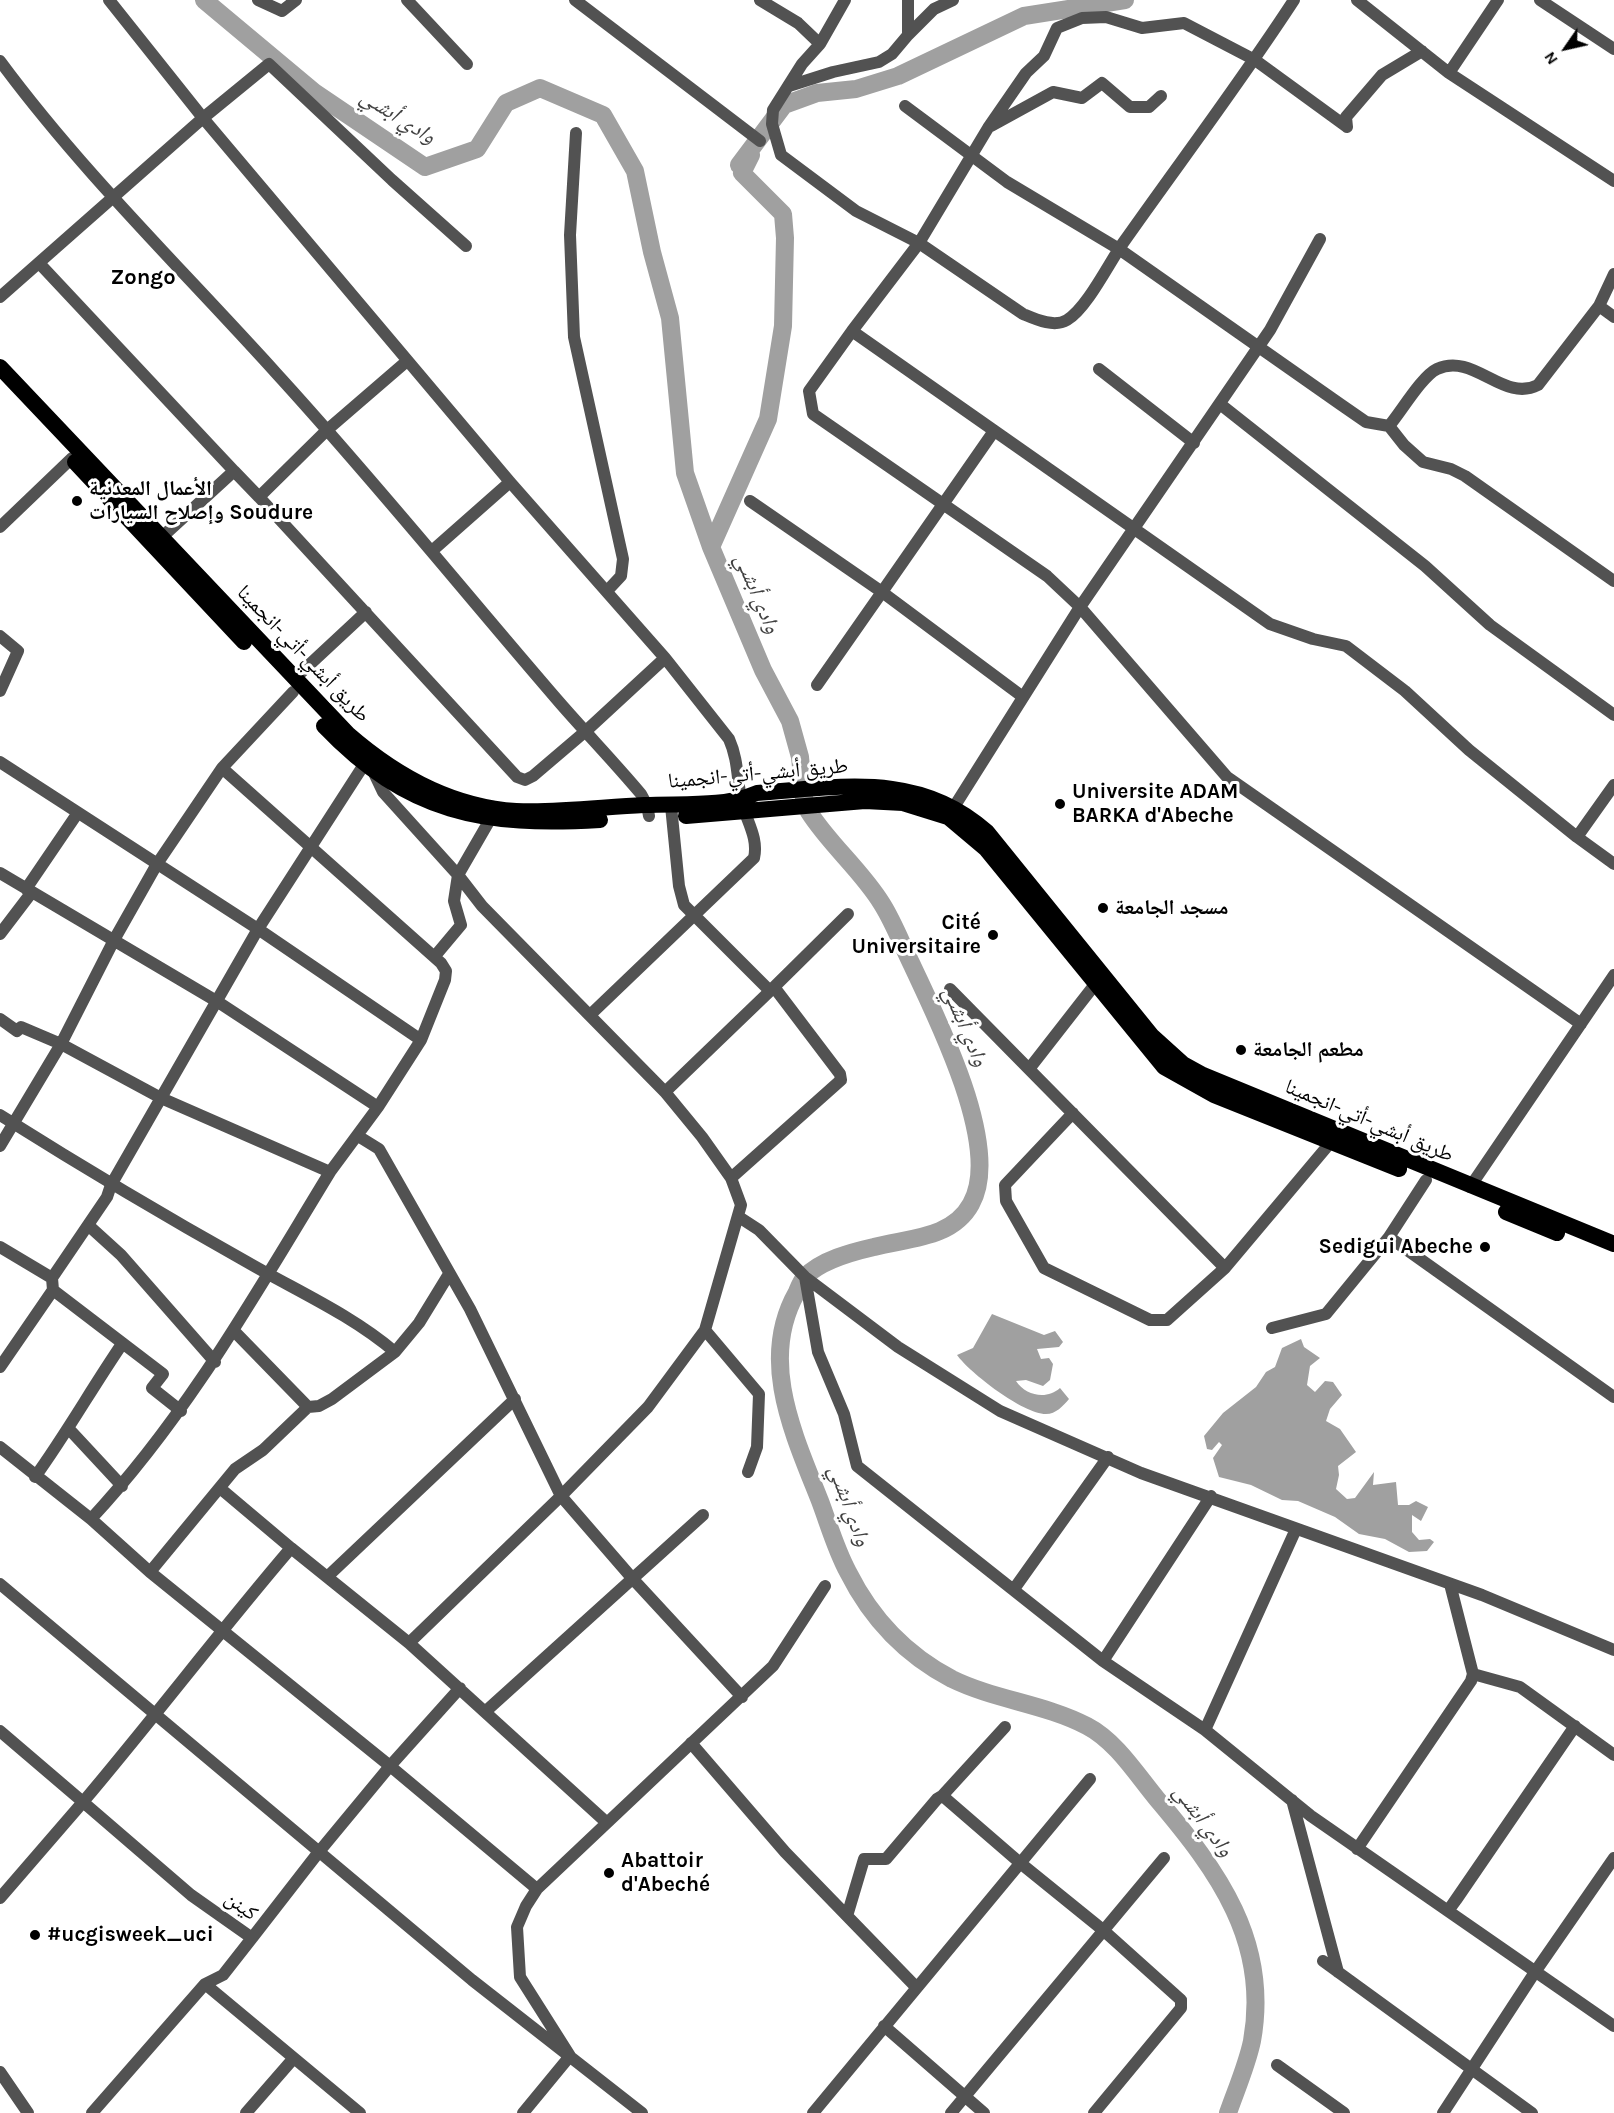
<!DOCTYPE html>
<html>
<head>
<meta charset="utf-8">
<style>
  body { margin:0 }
  #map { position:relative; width:1614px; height:2113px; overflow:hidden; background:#fff; font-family:Karla,sans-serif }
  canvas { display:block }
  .north { position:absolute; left:1536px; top:18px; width:60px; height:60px; -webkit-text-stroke:4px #fff; paint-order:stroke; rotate:236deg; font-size:16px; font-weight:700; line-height:24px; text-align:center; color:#000 }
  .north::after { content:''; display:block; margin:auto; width:21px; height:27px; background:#000; clip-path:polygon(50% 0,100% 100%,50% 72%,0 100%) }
</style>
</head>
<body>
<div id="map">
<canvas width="1614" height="2113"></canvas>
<div class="north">N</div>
</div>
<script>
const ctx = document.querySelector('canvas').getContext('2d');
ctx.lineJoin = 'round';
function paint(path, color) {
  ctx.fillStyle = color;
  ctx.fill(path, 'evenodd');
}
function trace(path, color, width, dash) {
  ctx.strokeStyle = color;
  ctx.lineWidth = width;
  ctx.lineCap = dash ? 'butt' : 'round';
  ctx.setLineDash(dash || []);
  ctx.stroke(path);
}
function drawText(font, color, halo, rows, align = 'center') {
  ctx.font = font + ' Karla,"Noto Naskh Arabic",sans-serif';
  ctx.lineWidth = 6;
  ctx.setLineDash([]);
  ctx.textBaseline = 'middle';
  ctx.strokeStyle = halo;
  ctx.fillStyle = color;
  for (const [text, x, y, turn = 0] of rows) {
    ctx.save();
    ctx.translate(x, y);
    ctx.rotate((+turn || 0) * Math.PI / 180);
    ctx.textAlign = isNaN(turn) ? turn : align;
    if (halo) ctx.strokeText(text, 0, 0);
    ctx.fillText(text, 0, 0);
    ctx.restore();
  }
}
paint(new Path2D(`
  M992,1314L1044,1335L1055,1331L1063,1342L1059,1347L1037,1349L1041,1359L1049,1358L1053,1364L1050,1380L1043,1386L1026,1380L1016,1381C1026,1396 1047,1400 1060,1388L1069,1399C1063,1406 1056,1414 1046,1414C1023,1414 970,1373 957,1355L973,1348Z
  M1301,1339L1304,1347L1320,1358L1310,1366L1307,1385L1315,1392L1325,1381L1333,1382L1342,1395L1330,1409L1326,1421L1340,1429L1356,1452L1338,1466L1339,1475L1336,1489L1347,1499L1355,1498L1374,1472L1373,1485L1396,1482L1398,1505H1409L1416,1501L1428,1507L1421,1521L1412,1515V1532L1419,1540L1430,1539L1434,1542L1427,1551L1409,1552L1385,1539L1359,1534L1335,1517L1298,1501L1282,1500L1251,1485L1219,1477L1213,1458L1222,1445L1219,1442L1212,1450L1207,1449L1204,1436L1223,1413L1256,1387L1266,1372L1275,1367L1282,1348Z`), '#a0a0a0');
trace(new Path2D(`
  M204,0L314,92L425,167L477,149L506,103L540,88L603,115L635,171L652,252L670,318L685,473L711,547L763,670L790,721L800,757L804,798L809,812C830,845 862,871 882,904C894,923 902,945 912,965C937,1019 1003,1148 971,1204C952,1239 907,1238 874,1247C852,1252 821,1260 805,1277C801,1281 799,1287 797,1292C758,1360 794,1435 820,1501C829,1525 836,1550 848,1572C871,1618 906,1655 952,1679C995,1700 1045,1704 1087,1726C1116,1741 1137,1775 1157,1799C1218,1871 1270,1942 1252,2041C1247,2065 1236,2090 1228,2113
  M739,165L784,105L817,93L856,89L898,76L1024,16L1125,0
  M711,547L768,419L783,326L785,238L783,214L742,173L751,155`), '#a0a0a0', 18);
trace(new Path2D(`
  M109,0L203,118L269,64L392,180L466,246
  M258,0L282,11L296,0
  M407,0L467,64
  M575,0L760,141
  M760,0L798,23L820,44L802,64L773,110L772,124L781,155L856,211L919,243L1023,314C1035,319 1054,328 1067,320C1087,308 1109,263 1123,243C1180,162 1240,83 1294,0
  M1357,0L1449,73
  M1498,0L1449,73L1614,181
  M1540,0L1614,49
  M908,35L934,9L953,0
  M820,44L845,0
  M0,61C82,172 183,270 276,373C374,480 465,593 560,703C587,734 615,763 641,794L647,805L649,816
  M789,86L833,72L879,62L892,54L908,35V0
  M905,106L1007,182L1119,249L1340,404L1366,422L1389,426L1404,445L1423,462L1451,469L1465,476L1614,581
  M991,126L1053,92L1082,98L1102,83L1130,107H1149L1161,96
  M1347,127L1255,60L1184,23L1142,28L1106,17L1082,18L1057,28L1044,56L1026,73L988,128L919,243L852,331L1270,624L1313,639L1346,646L1405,691L1469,750L1577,837
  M1347,127L1346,117L1382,75L1422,51
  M576,133L570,235L574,337L623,559L621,576L607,591
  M39,263L234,471
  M0,297L203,118L510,482L665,658L587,730L533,776L525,780L517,777L259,497
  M1599,306L1614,317
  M852,331L809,391L813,414L1047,576L1080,607L1227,777L1581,1024
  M1099,369L1194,443
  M1220,404L1425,566L1490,625L1614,715
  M1389,426C1401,412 1422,376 1437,369C1474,352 1503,403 1538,385L1599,306L1614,274
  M994,431L882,592L1023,697
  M750,501L882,592L817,685
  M0,527L72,458
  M162,537L234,471L259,497L327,430L407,361
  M433,550L510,482
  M0,636L18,651L0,691
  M294,679L366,612
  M293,692L222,768L441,963L446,971L445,980L421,1040
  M0,762L258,929L421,1040L378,1107L330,1172L161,1098L61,1044L21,1027L17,1031L0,1019
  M373,771L383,792L458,875L454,901L461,925L435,956
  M1614,785L1577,837L1614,864
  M954,807L1080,607L1270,330L1320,239
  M0,873L218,1002L378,1107
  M26,889L77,814
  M0,934L32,892
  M950,989L1225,1268L1336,1136
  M770,991L848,914
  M590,1015L754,858C759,837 745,819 741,799C737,778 738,759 729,739L665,658
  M1029,1069L1100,978
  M665,1092L770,991L684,905L679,886L671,806
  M1073,1113L1005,1185L1006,1201L1044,1268L1150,1320H1167L1225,1268
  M0,1115C81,1166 163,1215 247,1262C297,1291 350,1314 395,1352
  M358,1136L379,1149L470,1309L561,1496L632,1578L742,1697
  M0,1146L61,1044L114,940L157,864L222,768
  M731,1178L841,1080L840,1074L774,987
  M1470,1187L1614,975
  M739,1217L759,1230L805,1277L898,1347L1000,1411L1141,1473L1482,1595L1614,1650
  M88,1225L121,1255L215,1362
  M1389,1237L1614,1397
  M0,1247L52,1278
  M805,1277L818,1352L844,1414L857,1466L1103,1661L1205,1730L1311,1816L1614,2026
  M53,1290L163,1374L152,1388L181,1411
  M1272,1328L1326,1314L1389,1237L1426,1180
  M705,1330L759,1394L757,1447L748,1472
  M234,1331L308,1407
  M0,1367L53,1290L52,1278L107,1197L111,1185L258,929L365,763
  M69,1429L122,1486
  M0,1447L91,1519C188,1415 256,1293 330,1172
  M35,1477C66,1434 92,1388 122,1344
  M91,1519L150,1572L390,1766L318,1853L252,1938
  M291,1548L409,1643L606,1822
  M150,1572L235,1469L263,1450L308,1407L319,1406L332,1399L395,1352L419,1323L449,1274
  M327,1577L515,1399
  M0,1584L472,1980L642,2113
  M1014,1589L1108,1457
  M409,1643L561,1496L648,1407L705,1330L741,1205L731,1178L702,1137L665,1092L482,906L458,875L495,811
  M1103,1661L1211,1496
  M1473,1674L1520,1687L1614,1755
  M460,1688L390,1766L537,1889
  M486,1711L703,1515
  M1575,1726L1456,1900L1448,1911Z
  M1205,1730L1296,1529
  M0,1731L83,1802C154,1718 220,1631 291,1548L221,1489
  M691,1743L785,1852L916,1987
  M942,1796L1005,1727
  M1292,1800L1338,1972
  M1357,1849L1471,1681L1473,1674L1450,1584
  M0,1898L83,1802L191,1895L252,1938L223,1975L205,1984L92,2113
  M847,1916L864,1859H886L937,1799L942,1796L945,1798L1019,1862L1103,1930L1181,2000V2008L1094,2113
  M1323,1961L1532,2113
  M205,1984L360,2113
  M884,2026L984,2113
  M1277,2065L1344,2113
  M0,2072L28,2113
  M246,2113L293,2059
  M523,2113L570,2056L520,1977L517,1927L526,1906L537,1889L773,1666L825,1586
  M813,2113L1090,1779
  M951,2113L1164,1858
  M1443,2113L1535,1972L1614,1858`), '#525252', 12);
trace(new Path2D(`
  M0,367L348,734C395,775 452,807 516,811C558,813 602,807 644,805C682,803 722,808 757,793C841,787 919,771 987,832L1152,1036L1183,1064L1203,1075L1614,1244
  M75,462L244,642
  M324,726C408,814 484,827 600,820
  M686,816L865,801L903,803L948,817L986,849L1164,1067L1214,1095L1399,1169
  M1506,1212L1557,1233`), '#000', 16);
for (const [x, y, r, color] of [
  [77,501,6,"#000"],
  [1060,804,6,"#000"],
  [1103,908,6,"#000"],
  [993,935,6,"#000"],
  [1241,1050,6,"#000"],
  [1485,1247,6,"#000"],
  [609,1873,6,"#000"],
  [35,1935,6,"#000"]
]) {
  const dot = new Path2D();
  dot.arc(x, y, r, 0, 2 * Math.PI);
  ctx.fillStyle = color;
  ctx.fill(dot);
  trace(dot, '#fff', 2);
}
drawText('bold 21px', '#000', '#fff', [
  ["الأعمال المعدنية",89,489],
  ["وإصلاح السيارات Soudure",89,513],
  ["Universite ADAM",1072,792],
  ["BARKA d'Abeche",1072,816],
  ["مسجد الجامعة",1115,908],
  ["Cité",981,923,"right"],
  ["Universitaire",981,947,"right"],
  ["مطعم الجامعة",1253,1050],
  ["Sedigui Abeche",1473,1247,"right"],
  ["Abattoir",621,1861],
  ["d'Abeché",621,1885],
  ["#ucgisweek_uci",47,1935]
], 'left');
drawText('21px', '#000', '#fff', [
  ["طريق أبشي-أتي-انجمينا",303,654,46],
  ["طريق أبشي-أتي-انجمينا",758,774,-5],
  ["طريق أبشي-أتي-انجمينا",1369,1121,23],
  ["كينن",241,1906,36]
]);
drawText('italic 22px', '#414141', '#fff', [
  ["وادي أبشي",398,117,32],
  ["وادي أبشي",757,594,67],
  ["وادي أبشي",965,1027,67],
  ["وادي أبشي",849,1506,70],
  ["وادي أبشي",1203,1821,53]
]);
drawText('bold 22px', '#000', '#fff', [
  ["Zongo",143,278]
]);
</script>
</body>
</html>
